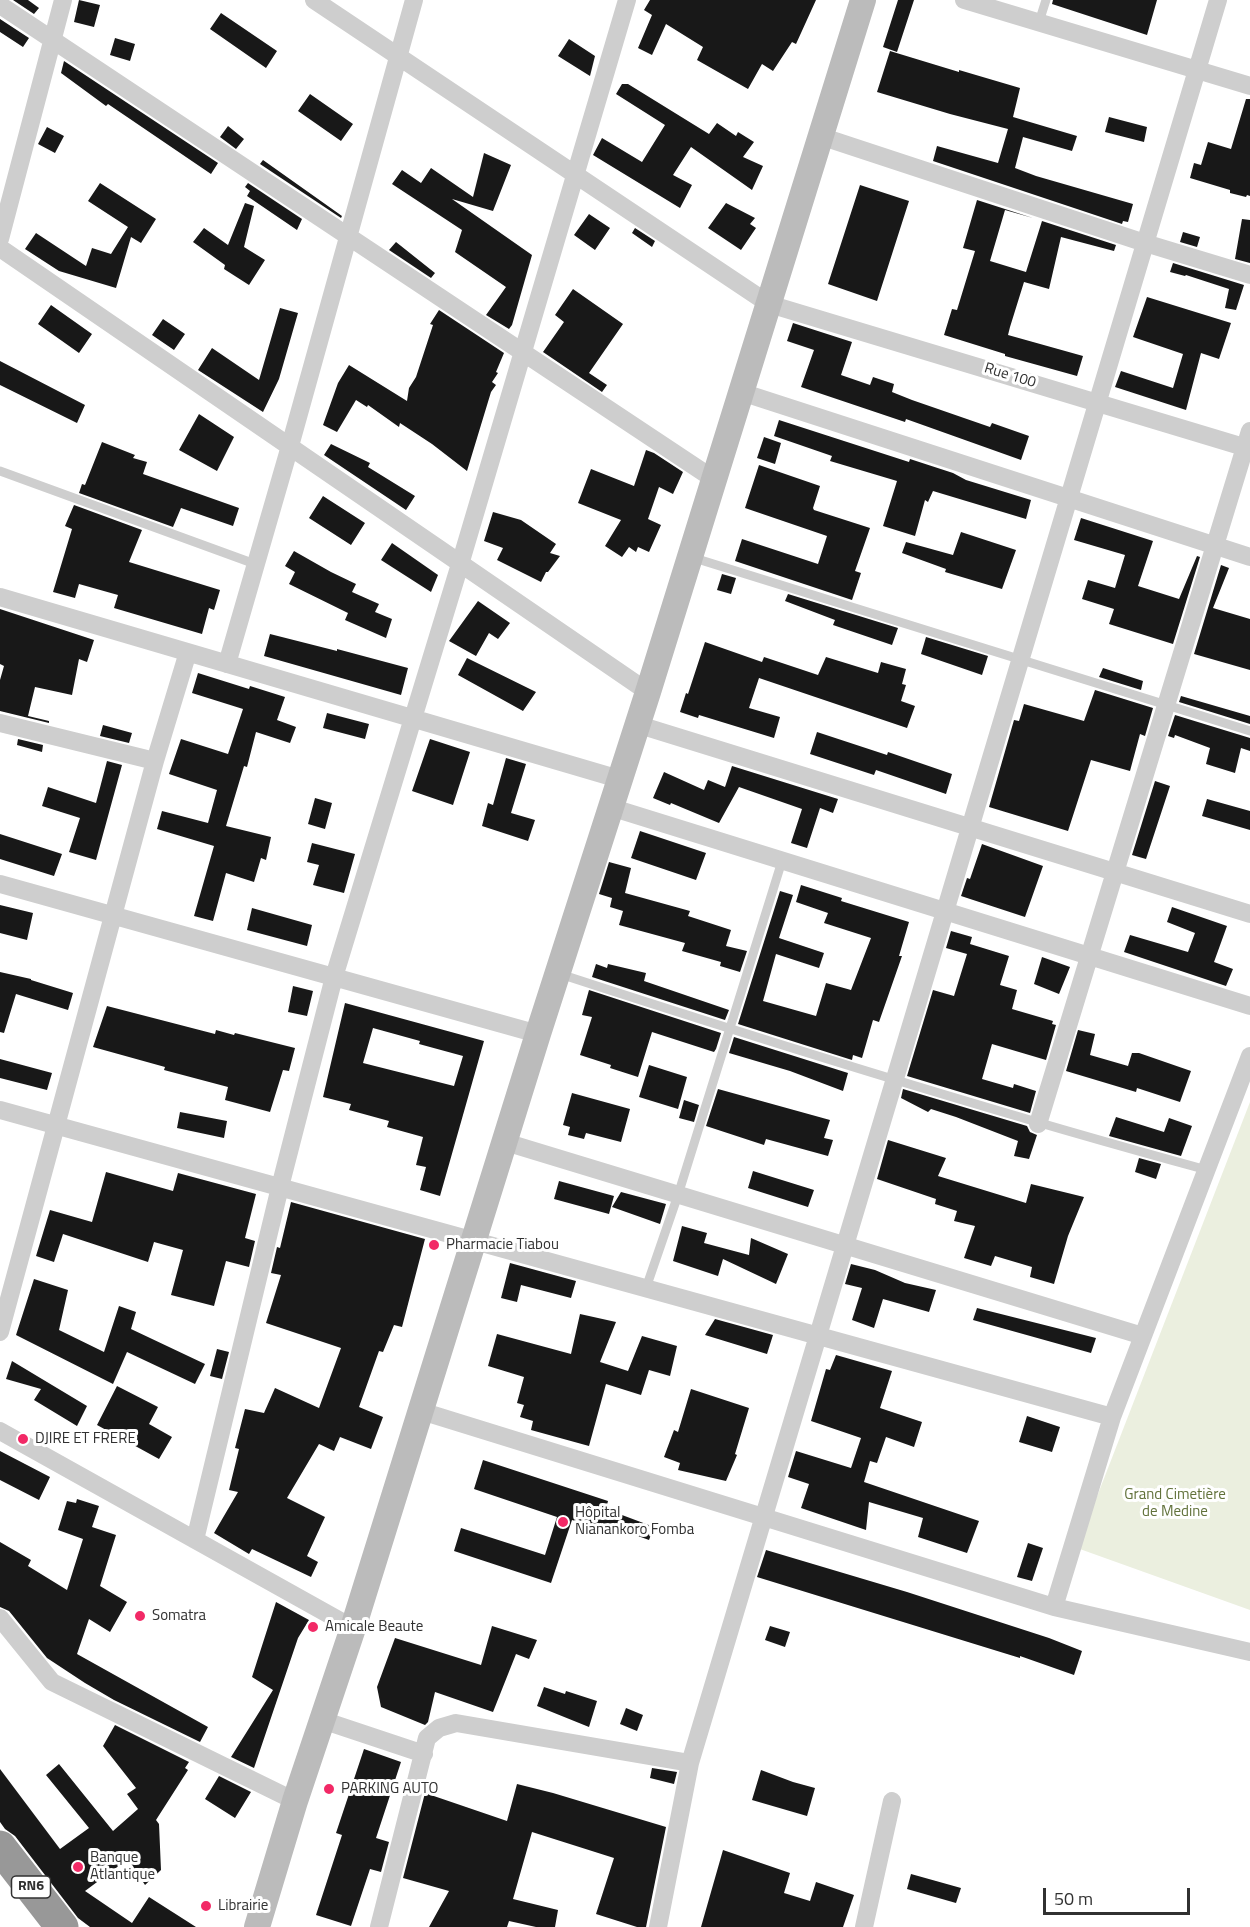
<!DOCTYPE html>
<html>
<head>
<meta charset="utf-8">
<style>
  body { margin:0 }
  #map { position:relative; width:1250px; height:1927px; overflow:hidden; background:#fff; font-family:"Titillium Web",sans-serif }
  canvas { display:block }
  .scale { position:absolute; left:1043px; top:1888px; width:147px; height:27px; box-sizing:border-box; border:3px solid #313131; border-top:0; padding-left:8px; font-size:18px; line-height:21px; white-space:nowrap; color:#313131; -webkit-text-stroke:4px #fff; paint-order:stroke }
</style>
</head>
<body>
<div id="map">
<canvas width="1250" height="1927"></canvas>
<div class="scale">50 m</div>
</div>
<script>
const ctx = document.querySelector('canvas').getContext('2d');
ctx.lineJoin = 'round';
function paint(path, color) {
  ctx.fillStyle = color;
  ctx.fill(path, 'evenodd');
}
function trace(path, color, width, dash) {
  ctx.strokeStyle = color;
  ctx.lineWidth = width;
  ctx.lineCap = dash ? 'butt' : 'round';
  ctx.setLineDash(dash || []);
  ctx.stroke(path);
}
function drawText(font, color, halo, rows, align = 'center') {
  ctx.font = font + ' "Titillium Web",sans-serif';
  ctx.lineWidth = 6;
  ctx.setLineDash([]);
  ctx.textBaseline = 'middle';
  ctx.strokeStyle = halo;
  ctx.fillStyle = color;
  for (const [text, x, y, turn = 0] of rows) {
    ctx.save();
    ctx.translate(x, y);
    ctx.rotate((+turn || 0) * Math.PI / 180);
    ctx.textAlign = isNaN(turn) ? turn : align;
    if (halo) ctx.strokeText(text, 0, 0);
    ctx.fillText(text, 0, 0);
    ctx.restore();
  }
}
paint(new Path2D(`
  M1250,1102V1610L1077,1548Z`), '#ebefdf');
paint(new Path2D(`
  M13,0H28L39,8L34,14Z
  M79,0L100,5L94,27L74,22Z
  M650,0H816L796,44L792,42L773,71L762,64L748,89L697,60L703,47L666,24L652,55L638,48L652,15L644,10Z
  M898,0H914L897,52L883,47Z
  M1053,0H1157L1147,35L1052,4Z
  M221,13L277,51L266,68L210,29Z
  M0,19L29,38L23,47L0,32Z
  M115,38L135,44L130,61L110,55Z
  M569,39L595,56L590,76L558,56Z
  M890,51L959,72V70L1020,88L1013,117L1077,136L1072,151L1023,137L1015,168L1036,176L1133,204L1128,222L1123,221L1122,224L933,161L937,146L998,163L1008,129L950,114L877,92Z
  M64,61L218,163L211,174L108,104L106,106L61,73Z
  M622,84H628L709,134L717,123L736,136L738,132L754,142L743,157L763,166L752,190L691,147L673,175L692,185L680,208L593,155L602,138L642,162L665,125L616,94Z
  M310,94L353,124L341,141L298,111Z
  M1246,99H1250V196L1247,195L1246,197L1230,193V190L1190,178L1194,163L1201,165L1208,142L1231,149Z
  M1109,117L1147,127L1144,142L1105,132Z
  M228,126L244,139L236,149L220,137Z
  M47,127L64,136L55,153L38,144Z
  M484,153L511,165L493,211L452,199L532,255L512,325L509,329L486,315L506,287L455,252L462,230L392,184L402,170L421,183L431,168L473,197Z
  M263,160L342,216L341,218L260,164Z
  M100,183L156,219L141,243L131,237L116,288L59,271L25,249L36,233L86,266L92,248L111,254L128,227L88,201Z
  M248,183L302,219L297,230L247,196L250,191L245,187Z
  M860,185L909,201L877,301L828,284Z
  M977,200L1033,218L1005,210L990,261L1026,272L1042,221L1116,245L1114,251L1061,237L1049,289L1024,282L1010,327L1008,335L1083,356L1077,376L1005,356V354L944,335L952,309L957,310L975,251L963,248Z
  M245,203L254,206L244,247L265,260L249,285L224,269L225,265L193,242L204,228L228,245Z
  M726,203L755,218L750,224L756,228L741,250L708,228Z
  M589,214L610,228L595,250L574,235Z
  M1242,219L1250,220V263L1235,259Z
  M635,228L655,241L652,247L632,233Z
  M1183,232L1200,237L1197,247L1180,242Z
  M396,242L435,273L431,278L389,250Z
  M1173,263L1244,285L1236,310L1225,308L1229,289L1186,275L1185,276L1170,272Z
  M573,289L623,324L589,373L607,385L602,392L543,352L564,322L555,315Z
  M1147,297L1231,323L1219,359L1201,353L1186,410L1115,387L1121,371L1173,388L1183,354L1133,337Z
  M51,305L92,334L79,353L38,324Z
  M280,308L298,313L279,379L263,412L198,370L212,348L259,380Z
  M439,310L504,353L496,372L498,373L492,382L496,385L491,392L467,471L432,444L400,423L399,427L368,405L367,407L356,400L337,432L323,425L338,383L349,365L407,401L409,388L416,377L433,325L430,324Z
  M163,319L185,334L174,350L152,335Z
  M793,323L852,342L841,375L870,385L873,377L894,384L892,392L912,400L990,427L992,423L1029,436L1021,460L906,419L905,422L801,387L814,350L787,341Z
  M0,361L85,405L77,423L0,385Z
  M199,414L234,437L217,471L179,450Z
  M779,420L909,462L910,459L953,473L966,480L1031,500L1026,519L933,491L928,502L925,500L915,536L883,526L897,481L830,461L832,456L774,436Z
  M764,437L781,443L775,464L757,458Z
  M102,442L135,455L133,458L147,462L143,474L239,508L233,526L181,508L173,527L79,493L82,484L85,485Z
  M331,444L370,463L368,467L415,496L406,510L324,455Z
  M646,450L654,453L683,472L673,494L659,487L648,519L661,525L649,552L638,547L636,552L629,547L622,557L605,546L621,520L578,503L591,469L634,486Z
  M759,465L820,486L813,508L814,510L870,528L855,571L861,573L852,600L735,561L742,539L818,564L827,536L745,508Z
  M323,496L365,523L351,545L309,518Z
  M74,505L142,530L129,562L220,590L214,610L209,608L202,634L114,608L118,595L79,584L75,598L53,592L72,529L65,526Z
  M493,512L521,520L556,544L550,553L560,556L548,572H546L541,582L497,560L503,548L484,541Z
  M1081,518L1153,541L1138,586L1179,599L1197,556L1200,557L1173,644L1109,624L1114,609L1082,599L1088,580L1115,588L1125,555L1074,540Z
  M961,532L1016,550L1002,589L945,572L946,569L902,553L906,542L953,555Z
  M392,543L438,575L431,592L381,560Z
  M294,551L331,572L356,584L352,592L379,604L375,612L392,619L386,638L345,620L348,613L289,584L295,572L285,566Z
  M1221,565L1229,568L1213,608L1250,619V670L1194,654Z
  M722,574L736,578L731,594L717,590Z
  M788,594L898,628L892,645L833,625L835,620L785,601Z
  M478,601L510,623L498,639L489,633L476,656L449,641Z
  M0,609L94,640L87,662L79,659L72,695L35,687L28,716L49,721V723L0,711V680L4,666L0,664Z
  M270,634L337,651V649L408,668L401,695L264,656Z
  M926,637L988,656L982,675L921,654Z
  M705,642L762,662L764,657L818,675L826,657L878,673L881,662L906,669L902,684L906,685L901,701L915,706L907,728L759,678L749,708L780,717L774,738L699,715L698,718L680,712L686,693L688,694Z
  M467,658L536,692L523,711L458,675Z
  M1103,668L1143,681L1141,690L1099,677Z
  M198,673L249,689L250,686L285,697L277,720L296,727L290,743L256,732L247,767L244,766L226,826L271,837L266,860L261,858L254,882L226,873L213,921L194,916L214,846L157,829L162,811L208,823L217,790L169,774L181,739L228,754L243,709L192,693Z
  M1095,690L1153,708L1145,736L1140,734L1130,771L1091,760L1068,831L989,807L1014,720L1019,721L1024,704L1084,721Z
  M1181,696L1250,716V724L1179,702Z
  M327,713L369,724L365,739L323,728Z
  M1175,715L1250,738V751L1241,748L1235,773L1206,764L1210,748L1175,735L1174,738L1168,736Z
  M103,725L132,733L129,743L100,736Z
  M817,732L887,755L888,752L952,774L946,794L876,770L874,775L810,754Z
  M18,739L43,745L42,752L17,745Z
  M430,739L470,752L453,805L412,791Z
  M506,758L526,764L511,813L535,820L528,841L482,826L488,803L493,805Z
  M107,761L122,765L96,860L69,852L80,818L42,806L48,787L96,803Z
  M732,766L838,799L833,813L820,808L807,848L791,843L802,809L739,787L719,823L671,803L670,805L653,798L664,772L704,790L708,780L725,787Z
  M1155,781L1170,786L1146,859L1132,855Z
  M315,798L332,803L325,829L308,824Z
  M1207,799L1250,811V830L1202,816Z
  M640,831L706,853L696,880L631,858Z
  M0,834L62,854L54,876L0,859Z
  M312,843L355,854L344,893L313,885L319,865L307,862Z
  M982,844L1043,866L1025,917L961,896L967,878L970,879Z
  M609,862L631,868L625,893L690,911L688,916L731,930L726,946L747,951L740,972L720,966L721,962L682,951L685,943L619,925L623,911L610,907L612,898L599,894Z
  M801,885L842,898L841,901L909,922L899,956H902L879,1022L873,1020L862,1058L853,1055L852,1060L738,1024L780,891L793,895L779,938L824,953L819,968L776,954L763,1001L816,1016L826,983L851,990L871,938L824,923L828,913L796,902Z
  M0,905L33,913L27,940L0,933Z
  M1172,907L1227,926L1214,962L1233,969L1226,986L1124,952L1130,935L1188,952L1195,933L1167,922Z
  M252,908L312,925L307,946L247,930Z
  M951,931L972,937L970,944L1009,956L1000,985L1017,990L1012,1009L1053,1021L1052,1024L1056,1025L1046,1060L992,1044L982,1079L1013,1088L1014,1084L1036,1091L1030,1113L907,1076L933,990L954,996L967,954L946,948Z
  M1042,957L1070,967L1059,994L1034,984Z
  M596,964L607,968L608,964L646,973L644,981L729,1010L725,1020L592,977Z
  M0,972L31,979V980L73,993L68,1010L16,994L4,1033L0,1032Z
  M293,986L313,991L307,1016L288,1012Z
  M589,990L721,1033L716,1049L714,1052L652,1032L638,1077L610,1068L611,1065L580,1055L592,1017L582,1015Z
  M345,1003L484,1041L440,1196L420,1190L426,1167L416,1165L423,1137L387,1127L389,1121L349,1110L351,1104L323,1097ZM373,1028L420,1041L419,1044L463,1056L454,1086L363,1063Z
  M107,1006L215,1034L216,1030L234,1035L235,1033L295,1048L289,1071L283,1070L270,1112L225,1100L228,1087L164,1070L165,1067L93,1047Z
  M1078,1030L1095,1034L1090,1055L1128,1066L1132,1053H1139L1191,1071L1180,1102L1137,1088L1136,1092L1066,1071Z
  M734,1037L848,1073L843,1091L790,1071L729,1053Z
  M0,1059L52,1073L47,1090L0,1078Z
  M649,1065L687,1077L678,1109L639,1097Z
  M718,1089L830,1120L824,1138L833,1140L828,1156L766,1139L764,1145L706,1126Z
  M903,1089L1027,1126L1030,1132L1037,1135L1029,1159L1014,1156L1018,1141L956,1117L931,1109L928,1112L901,1098Z
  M572,1093L630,1109L621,1142L586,1133L584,1139L568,1135L570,1127L563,1125Z
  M684,1100L699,1105L694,1122L679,1118Z
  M180,1112L227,1121L224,1138L177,1128Z
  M1116,1117L1164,1132L1169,1118L1192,1126L1181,1156L1109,1136Z
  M888,1140L946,1158L938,1176L1026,1203L1031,1184L1084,1197L1068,1236L1054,1284L1030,1277L1032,1267L995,1256L991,1266L964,1258L975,1226L954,1221L957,1211L935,1204L936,1199L877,1179Z
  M1139,1158L1161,1164L1156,1179L1135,1172Z
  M753,1171L814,1190L808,1207L748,1188Z
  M106,1172L173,1191L178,1173L256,1194L245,1238L255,1241L249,1267L226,1261L214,1306L171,1295L183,1250L154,1242L148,1262L63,1234L54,1262L36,1256L50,1210L92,1222Z
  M559,1181L614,1196L609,1214L554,1199Z
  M621,1192L666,1204L660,1224L612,1207Z
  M291,1202L425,1239L402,1327L394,1325L383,1352L379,1351L359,1407L383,1417L371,1449L340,1437L334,1451L319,1444L287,1498L325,1517L307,1556L318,1562L311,1577L252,1549L249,1554L214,1533L238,1492L229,1490L239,1449L235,1448L245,1409L264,1413L275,1388L319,1408L341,1348L266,1323L281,1275L271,1273L277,1247L280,1248Z
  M682,1226L707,1233L704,1243L749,1255L751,1238L788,1254L776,1284L723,1259L718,1276L673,1261Z
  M510,1263L576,1281L571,1298L521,1285L517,1302L501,1298Z
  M851,1264L875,1270L905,1283L936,1290L929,1312L883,1299L874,1328L852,1320L862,1288L845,1284Z
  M34,1279L68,1290L59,1330L104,1352L119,1306L136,1312L131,1329L205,1364L195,1384L127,1352L113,1384L16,1335Z
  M977,1308L1096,1338L1091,1353L973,1320Z
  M580,1314L616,1322L600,1362L628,1371L642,1336L677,1346L670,1376L649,1370L641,1395L606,1384L589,1446L531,1430L533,1421L520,1417L524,1405L517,1403L524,1377L488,1366L497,1334L571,1354Z
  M715,1319L773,1335L767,1354L705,1335Z
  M217,1349L229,1352L222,1379L210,1376Z
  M836,1355L892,1371L880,1408L922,1422L914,1447L886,1437L877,1463L870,1461L864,1482L979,1521L967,1553L918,1537L923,1518L869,1502L866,1530L801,1508L809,1484L788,1477L796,1451L851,1468L861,1438L811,1421L826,1369L830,1370Z
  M12,1361L87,1406L77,1426L34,1400L41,1389L6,1379Z
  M117,1386L158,1407L149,1424L172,1437L159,1459L97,1425Z
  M691,1389L749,1408L735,1454L737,1455L726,1481L678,1470L680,1463L664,1457L674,1430L678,1432Z
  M1027,1416L1060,1427L1052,1452L1019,1442Z
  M0,1451L50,1477L39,1500L0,1480Z
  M483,1460L608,1501L606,1509L654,1527L649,1540L602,1523L600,1528L572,1520L551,1583L454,1551L461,1528L545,1555L557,1517L474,1489Z
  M77,1499L99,1506L92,1527L116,1535L100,1586L127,1602L110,1632L89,1619L77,1654L208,1727L200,1742L114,1700L85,1683L47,1658L9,1611L0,1607V1542L31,1560L28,1566L67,1590L83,1539L58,1530L67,1501L76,1503Z
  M1028,1543L1043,1548L1032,1581L1017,1577Z
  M766,1550L907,1592L1049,1638L1082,1651L1074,1675L1020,1656V1658L757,1577Z
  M276,1602L309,1620L298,1638L254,1768L231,1757L273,1690L252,1677Z
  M492,1626L537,1640L529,1659L516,1654L493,1712L435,1692L428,1722L425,1725L381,1707L377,1687L395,1638L481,1665Z
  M770,1626L790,1632L785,1647L765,1640Z
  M544,1687L565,1694L566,1691L597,1701L589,1727L537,1706Z
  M626,1708L643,1715L637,1731L620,1724Z
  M115,1725L189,1762L185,1768L188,1770L156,1820L159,1824L161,1870L145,1885L128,1859L85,1891L132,1923L149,1897L196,1927H90L78,1918L15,1836L5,1829L0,1822V1769L60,1849L89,1828L46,1775L59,1764L113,1831L138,1809L127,1794L136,1788L103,1746Z
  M364,1749L401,1762L376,1838L389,1842L381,1872L370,1869L351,1926L316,1915L342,1835L336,1833Z
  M652,1768L677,1772L674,1784L650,1778Z
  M761,1770L793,1782L815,1788L807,1816L752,1800Z
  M219,1776L251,1792L235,1818L205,1799Z
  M517,1784L553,1793L666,1827L646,1927H637L596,1914L614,1858L532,1832L513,1899L558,1910L555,1927H536L509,1921L507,1927H429L449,1891L403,1878L425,1793L507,1821Z
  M723,1850L790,1873L784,1893L810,1901L816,1882L854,1895L843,1927H701Z
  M911,1874L961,1888L956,1903L907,1889Z`), '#181818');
trace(new Path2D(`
  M1039,22L1046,0
  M0,471L255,564
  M691,557L1250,731
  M560,974C775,1044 990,1111 1207,1170
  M646,1288L678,1195L782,861`), '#cecece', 9);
trace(new Path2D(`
  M314,0L769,304L1250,449
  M964,0L1250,86
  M0,5L715,480
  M820,136L1145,243L1250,275
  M0,239L63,0
  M0,248L648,692
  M741,392L1250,557
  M0,597L619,779
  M227,664L290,446L414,0
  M0,723L155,761
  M636,724L1250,914
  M610,807L1250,1006
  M0,884L538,1034
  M0,1110L1112,1417
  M1038,1124L1250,431
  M505,1142L1143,1336
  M0,1332L155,761L188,652
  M421,1411L1054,1607L1250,1652
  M0,1431L353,1628
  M195,1540L280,1187L334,977L461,561L627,0
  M1054,1607L1112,1417L1250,1056
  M0,1618L52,1682L295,1801
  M322,1720L424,1754
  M379,1927L427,1738L439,1728L456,1723L690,1763
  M658,1927L690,1763L1218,0
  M864,1927L892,1801`), '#cecece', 18);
trace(new Path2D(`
  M257,1927L295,1801L353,1628L538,1034L648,692L863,0`), '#bbb', 26);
trace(new Path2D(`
  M0,1847L62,1927`), '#989898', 33);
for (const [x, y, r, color] of [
  [434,1245,6,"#f22966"],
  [23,1439,6,"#f22966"],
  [563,1522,6,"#f22966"],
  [140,1616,6,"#f22966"],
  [313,1627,6,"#f22966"],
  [329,1789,6,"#f22966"],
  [78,1867,6,"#f22966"],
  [206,1906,6,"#f22966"]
]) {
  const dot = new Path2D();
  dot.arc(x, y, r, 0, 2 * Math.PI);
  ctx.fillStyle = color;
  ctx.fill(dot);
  trace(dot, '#fff', 2);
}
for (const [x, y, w] of [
  [31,1887,39]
]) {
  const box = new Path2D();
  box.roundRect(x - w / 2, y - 11, w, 22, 4.5);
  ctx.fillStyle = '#fff';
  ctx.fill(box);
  trace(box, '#313131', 1.5);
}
drawText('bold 14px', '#313131', null, [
  ["RN6",31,1887]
]);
drawText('15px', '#313131', '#fff', [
  ["Rue 100",1010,376,17]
]);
drawText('15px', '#313131', '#fff', [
  ["Pharmacie Tiabou",446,1245],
  ["DJIRE ET FRERE",35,1439],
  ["Hôpital",575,1513],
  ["Nianankoro Fomba",575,1530],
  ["Somatra",152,1616],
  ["Amicale Beaute",325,1627],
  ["PARKING AUTO",341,1789],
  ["Banque",90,1858],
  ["Atlantique",90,1875],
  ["Librairie",218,1906]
], 'left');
drawText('15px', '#61713a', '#fff', [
  ["Grand Cimetière",1175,1495],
  ["de Medine",1175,1512]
]);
</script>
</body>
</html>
